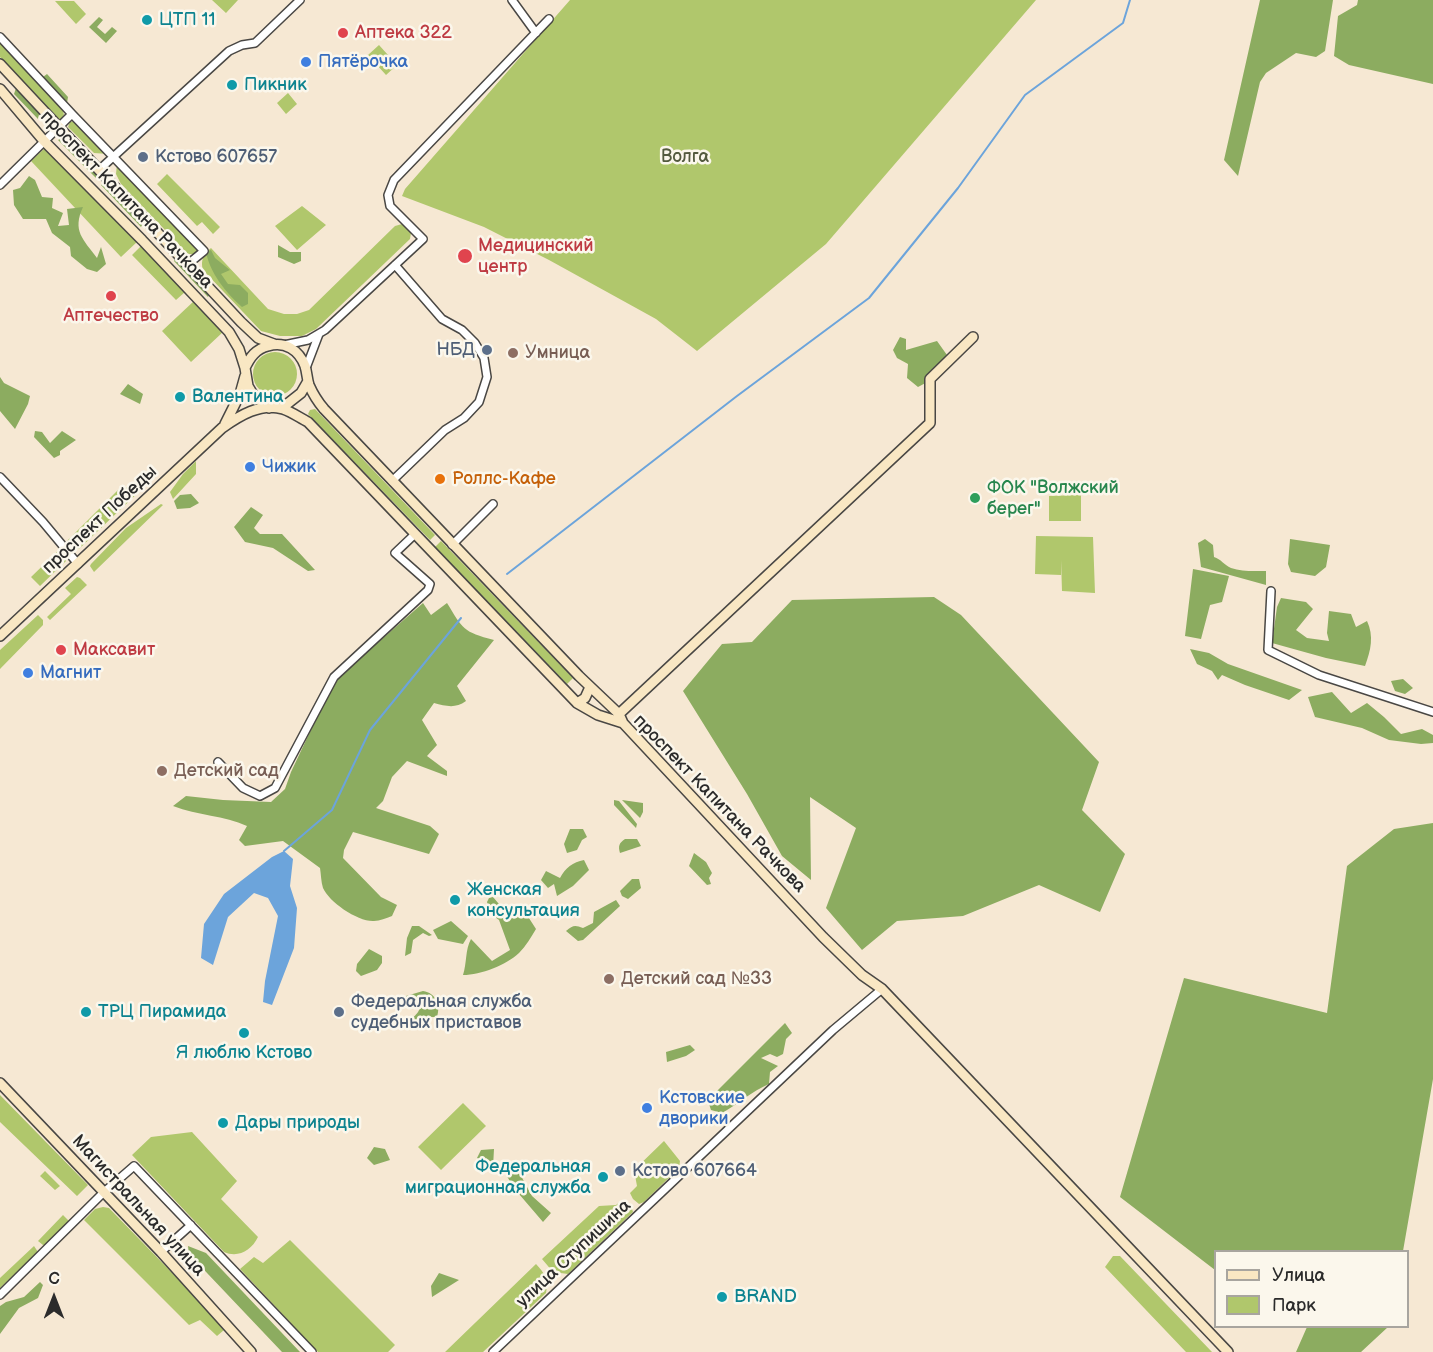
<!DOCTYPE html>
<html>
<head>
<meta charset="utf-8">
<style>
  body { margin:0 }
  #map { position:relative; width:1433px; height:1352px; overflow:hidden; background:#f6e8d3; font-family:"Balsamiq Sans",sans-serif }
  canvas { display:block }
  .legend { position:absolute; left:1214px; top:1250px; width:195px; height:78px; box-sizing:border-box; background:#fbf7ec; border:2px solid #a8a59f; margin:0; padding:8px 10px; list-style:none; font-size:18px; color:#2b2b2b }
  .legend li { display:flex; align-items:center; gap:12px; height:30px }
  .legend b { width:30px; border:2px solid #a8a59f }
  .north { position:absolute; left:24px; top:1268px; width:60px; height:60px; -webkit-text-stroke:4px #fbf7ec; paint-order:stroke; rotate:0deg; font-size:16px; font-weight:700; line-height:24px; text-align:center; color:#2b2b2b }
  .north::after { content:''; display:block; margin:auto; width:21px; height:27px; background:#2b2b2b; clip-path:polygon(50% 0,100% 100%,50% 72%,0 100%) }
</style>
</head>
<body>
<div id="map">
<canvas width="1433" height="1352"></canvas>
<ul class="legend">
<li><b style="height:8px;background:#f9e7c3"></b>Улица</li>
<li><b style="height:16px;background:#b0c76c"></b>Парк</li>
</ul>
<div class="north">С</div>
</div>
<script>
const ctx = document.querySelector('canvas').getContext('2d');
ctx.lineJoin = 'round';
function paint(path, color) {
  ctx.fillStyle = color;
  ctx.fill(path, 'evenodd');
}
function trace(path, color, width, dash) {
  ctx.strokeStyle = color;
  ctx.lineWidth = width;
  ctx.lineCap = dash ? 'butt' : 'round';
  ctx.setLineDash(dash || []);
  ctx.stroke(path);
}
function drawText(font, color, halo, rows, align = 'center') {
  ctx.font = font + ' "Balsamiq Sans",sans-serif';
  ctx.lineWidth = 5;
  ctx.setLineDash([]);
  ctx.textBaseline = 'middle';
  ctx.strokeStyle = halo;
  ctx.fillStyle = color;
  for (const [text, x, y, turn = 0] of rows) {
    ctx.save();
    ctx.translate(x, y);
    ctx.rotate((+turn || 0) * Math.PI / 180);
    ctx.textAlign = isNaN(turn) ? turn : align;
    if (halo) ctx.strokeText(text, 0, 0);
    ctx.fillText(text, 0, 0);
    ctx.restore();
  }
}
paint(new Path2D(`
  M212,0H238L226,13Z
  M570,0H1036L826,244L697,351L656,319L549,260L484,227L402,196L405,189Z
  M55,1H74L86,14L76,24Z
  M0,41L62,107L64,115L60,120L0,57Z
  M379,45L397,65L386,75L368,55Z
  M288,93L297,104L286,114L277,103Z
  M76,121L108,154L94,153L68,127L70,122Z
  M47,146L138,241L121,257L31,161Z
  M117,164L199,250L195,254H188L121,184L116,174Z
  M167,174L220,227L213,234L202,222L197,226L157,184Z
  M302,206L326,225L297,250L275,226Z
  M402,224L411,233L410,239L316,329L302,336H280L261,331L203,270C200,260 204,254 211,248L268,309L284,314H297L309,310L395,226Z
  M142,245L185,292L176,300L132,255Z
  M194,301L223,332L191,362L162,331Z
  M253 374a22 22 0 1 1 44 0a22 22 0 1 1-44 0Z
  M315,409L435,535L430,540L308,414L310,410Z
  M196,461V474L173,499L170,492L183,474Z
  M146,485L79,549H76L67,541L120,488Z
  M1081,495V521H1049V496Z
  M161,504L163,505L94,572L90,566L91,564L126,528Z
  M1036,536L1093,537L1095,593L1062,591L1061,560V575L1035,574Z
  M441,541L573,678L567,684L435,547Z
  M62,547L66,555V561L40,586L31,577Z
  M77,577L80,578L87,585L50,620L47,617L71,594L65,588Z
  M38,615L43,620V625L0,669V650Z
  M0,1095L88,1185L77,1196L0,1122Z
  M463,1103L486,1126L441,1170L418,1147Z
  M192,1132L237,1181L221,1199L258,1237C251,1251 238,1258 224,1252L132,1155L151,1137Z
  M664,1141L680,1161L679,1168L644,1202L639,1204L633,1199L630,1193L637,1186L634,1170Z
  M45,1171L60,1186L55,1190L40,1176Z
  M622,1200C629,1201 631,1205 633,1212L568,1274L553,1272L542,1259L599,1206L616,1205Z
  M103,1207L109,1208L216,1318L224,1330L217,1336L200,1320L189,1325L84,1220L95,1209Z
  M63,1215L69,1221L45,1245H43L38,1241Z
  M290,1240L395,1345L388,1352H318L240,1269L254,1257L263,1263Z
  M34,1246L38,1252L0,1288V1278Z
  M1113,1256H1120L1212,1352H1186L1105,1267Z
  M536,1264C545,1274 549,1279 546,1293L483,1352H445Z`), '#b0c76c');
paint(new Path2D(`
  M1260,0H1333L1325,51L1316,57L1296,53L1266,73L1260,82L1238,176L1224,160Z
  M1358,0H1433V84L1349,65L1334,56L1338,16L1357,5Z
  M99,17L103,20L97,27L105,34L112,27L117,31L106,43L89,27Z
  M47,74L68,97L67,103L43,77Z
  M16,88L40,110L38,119L14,94Z
  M64,137L99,175L96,178L58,140Z
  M29,176L35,180L42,197L53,198L52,208L63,213L58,226L69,225L67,209L83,207C72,231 83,239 97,258L101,247L106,264L97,272L87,269L71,256L70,247L52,233L46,219H23L14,205L13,190L20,188Z
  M106,182L143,223L141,227L101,185Z
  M278,245L290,252H301V261L294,264L278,257Z
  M211,250L215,258L230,270L221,274L228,284L240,285L248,293V304L242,307C226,293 210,273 206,252Z
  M176,258L210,293L208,297L174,261Z
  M900,337L906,339V350L937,341L947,355L940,374L929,372L933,379L918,387L907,378L908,364L897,358L893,350Z
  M0,377L4,383L30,396L28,404L15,429L0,411Z
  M128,384L143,394L140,404L120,394Z
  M35,431L42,432L50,443L62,431L76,440L60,451V455L54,458L34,437Z
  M191,494L199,503L190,508L177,509L174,501L180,495Z
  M251,507L263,515L254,528L260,534H282L315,570L308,571L273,548L245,542L234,527Z
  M1205,539L1213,545L1214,557C1221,559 1224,565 1231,568C1242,572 1255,571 1266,571V585L1201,567L1198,543Z
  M1290,539L1330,545L1326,567L1315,576L1291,572L1288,564Z
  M1193,569L1229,576L1222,602L1210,605L1201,639L1185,636Z
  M934,597L961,615L1099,762L1082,810L1125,854L1100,912L1039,885L963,916L897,921L862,950L826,908L856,828L810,797L811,880L782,856L747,794L683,691L722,644L752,642L792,600Z
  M1281,598L1306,602L1313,609L1296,630L1307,638L1329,641L1327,633L1329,611L1351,614L1356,627L1367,621C1374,636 1371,650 1365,666L1326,658L1272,643L1277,607Z
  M423,603L431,615L447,603C463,629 463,632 494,640L457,686L466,701C455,709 446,706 434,703L422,720L437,745L427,756L447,771V776L407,761L392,777L383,801L376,808L430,826L439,834L429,854L353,832L344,850L343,858L381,897L397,905L392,916C386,918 380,921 374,921C358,922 329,902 323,888C321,882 321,874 320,868L283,841L245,846L239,840L247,826C224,815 198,816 173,806L186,796L223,800L271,802L285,789L291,772L334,681Z
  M1190,649L1209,653L1228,664L1302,690L1289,700L1245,685L1222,675L1218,680L1212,671L1197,664Z
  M1403,679L1413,688L1405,694L1395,691L1391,681Z
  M1332,692L1351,713L1367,703L1384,717L1401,734L1422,729L1433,735V743L1421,744L1389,740L1362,728L1315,717L1308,697Z
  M614,800L619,801L637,824L636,828L614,805Z
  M622,800L643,803V812L640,818Z
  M1433,823V1079L1403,1251L1216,1252L1215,1270L1120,1197L1184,978L1327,1013L1347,866L1394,829Z
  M570,829H583L587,837L582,840L577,850L567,853L564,844Z
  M625,839H637L641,846L620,853C618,846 619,843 625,839Z
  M694,853L706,862L712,873L709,878L711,884L707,885L689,866Z
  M584,860L589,870L573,886L557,896L554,884L548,888L541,880L546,871L560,878C565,868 573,862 584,860Z
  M632,879H639L641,888L628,899L622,896L620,891Z
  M493,897L510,917L518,912L527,915L536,929C531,937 526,946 519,953C506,965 481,975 463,975C467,963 465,950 471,939L492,961L510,950L499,920L491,914L487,902L489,898Z
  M616,900L620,906L583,940L578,941L566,931C573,925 575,925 583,928L593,923L594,912Z
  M451,921L468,936L463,944L438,939L433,930Z
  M412,926H419L432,935L429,936L423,933L413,940L411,953L405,956L407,938Z
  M369,949L382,956V963L377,970L361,976L356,971L357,964Z
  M423,991C436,993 441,1005 437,1017H426L419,1026L411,1027L406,1023C414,1017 424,1010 419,999L403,1002L406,996Z
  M785,1023L792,1033L786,1039L783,1054L777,1057L770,1054L761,1058L778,1066L770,1072L769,1084C752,1091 738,1104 722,1113L711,1110L708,1101L717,1091Z
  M690,1045L695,1050L686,1056L667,1062L666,1052Z
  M374,1147L385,1149L390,1160L374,1165L367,1158Z
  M494,1149L493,1167L477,1158L481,1150Z
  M502,1167L520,1174L532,1196L551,1213L543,1222L513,1187Z
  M188,1246L206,1253L300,1352H282L189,1254Z
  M439,1273L459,1280L432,1297L431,1286Z
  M40,1282L43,1285L38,1298L19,1308L0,1334V1306L6,1302L24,1297Z
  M1307,1327V1326L1388,1327L1361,1352H1296Z`), '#8cac60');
paint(new Path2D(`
  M284,851L293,859L290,886L297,908L294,948L272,1005L263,1002L265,981L278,916L268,898L254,893L228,917L213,965L201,958L204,924L224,894L272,857Z`), '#6ca4db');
trace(new Path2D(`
  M507,574L737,396L869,298L958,188L1025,95L1123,23L1130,0
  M284,851L332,810L370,730L461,618`), '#6ca4db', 2);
const street = new Path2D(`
  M512,0L536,33
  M0,37L72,114L0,185
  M72,114L204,251L188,264
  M100,169L229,51L242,45L255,43L300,0
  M284,345L308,340L325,330L423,239L390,206L388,195L394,180L549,19
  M306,368L319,334
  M0,477L43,522L78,564
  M392,481L445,430L464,418L479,402L487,377L484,358L475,343L462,330L442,319L395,265
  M452,545L493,504
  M1271,591L1268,650L1319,675L1433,712
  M218,762L243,788L260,796L275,788L334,677L428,590L430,584L395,553L415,534
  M161,1252L191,1225
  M0,1295L103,1193L134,1166L312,1352
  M493,1352L833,1030L882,989`);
const secondary = new Path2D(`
  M0,64L241,322L258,338L274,344
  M0,89L44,141L142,240L229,332L239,349L245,368L248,386L254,396L269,408
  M245,368C250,357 256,349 268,346C285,341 299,350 305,366C307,372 307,379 309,385C313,394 318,402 324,409L579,676L619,714L623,723
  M282,408L301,393L308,381
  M225,424L240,394L245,376
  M0,636L222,428C239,416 261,402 283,409C292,412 300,418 308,422L577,703L598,715L623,723L823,937L862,975L882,989L1228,1352
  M577,703L585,698L590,687
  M619,714L930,423V379L973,337
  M0,1083L161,1252L251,1352`);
trace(street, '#494744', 10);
trace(secondary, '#494744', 12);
trace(street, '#fff', 7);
trace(secondary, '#f9e7c3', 9);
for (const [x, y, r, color] of [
  [147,20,6,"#0f9aa8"],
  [343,33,6,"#e0444e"],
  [306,62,6,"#3f7fe0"],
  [232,85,6,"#0f9aa8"],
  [143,157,6,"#5c6f8a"],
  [465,256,8,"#e0444e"],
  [111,296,6,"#e0444e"],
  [487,350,6,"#5c6f8a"],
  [513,353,6,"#8d6e63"],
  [180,397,6,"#0f9aa8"],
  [250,467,6,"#3f7fe0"],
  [440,479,6,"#e8710a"],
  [975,498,6,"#2e9e5b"],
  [61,650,6,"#e0444e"],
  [28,673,6,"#3f7fe0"],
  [162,771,6,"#8d6e63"],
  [455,900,6,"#0f9aa8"],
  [609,979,6,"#8d6e63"],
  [86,1012,6,"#0f9aa8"],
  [339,1012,6,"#5c6f8a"],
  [244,1033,6,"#0f9aa8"],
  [647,1108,6,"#3f7fe0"],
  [223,1123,6,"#0f9aa8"],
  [620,1171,6,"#5c6f8a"],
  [603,1177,6,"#0f9aa8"],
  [722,1297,6,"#0f9aa8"]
]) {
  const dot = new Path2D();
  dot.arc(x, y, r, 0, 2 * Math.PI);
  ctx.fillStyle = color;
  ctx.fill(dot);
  trace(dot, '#fbf7ec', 2);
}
drawText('18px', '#0d838f', '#fbf7ec', [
  ["ЦТП 11",159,20],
  ["Пикник",244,85],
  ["Валентина",192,397],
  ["Женская",467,890],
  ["консультация",467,911],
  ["ТРЦ Пирамида",98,1012],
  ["Я люблю Кстово",244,1053,"center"],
  ["Дары природы",235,1123],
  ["Федеральная",591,1167,"right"],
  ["миграционная служба",591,1188,"right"],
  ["BRAND",734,1297]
], 'left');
drawText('18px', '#be3a42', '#fbf7ec', [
  ["Аптека 322",355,33],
  ["Медицинский",478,246],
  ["центр",478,267],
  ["Аптечество",111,316,"center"],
  ["Максавит",73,650]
], 'left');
drawText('18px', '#366cbe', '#fbf7ec', [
  ["Пятёрочка",318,62],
  ["Чижик",262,467],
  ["Магнит",40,673],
  ["Кстовские",659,1098],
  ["дворики",659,1119]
], 'left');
drawText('18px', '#4e5e75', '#fbf7ec', [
  ["Кстово 607657",155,157],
  ["НБД",475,350,"right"],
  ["Федеральная служба",351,1002],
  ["судебных приставов",351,1023],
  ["Кстово 607664",632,1171]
], 'left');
drawText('18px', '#535a3e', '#fbf7ec', [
  ["Волга",685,157]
]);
drawText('18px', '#2b2b2b', '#fbf7ec', [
  ["проспект Капитана Рачкова",126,200,46],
  ["проспект Победы",100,520,-43],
  ["проспект Капитана Рачкова",719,804,46],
  ["Магистральная улица",138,1206,47],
  ["улица Ступишина",574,1254,-43]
]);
drawText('18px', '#785e54', '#fbf7ec', [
  ["Умница",525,353],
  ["Детский сад",174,771],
  ["Детский сад №33",621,979]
], 'left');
drawText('18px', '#c56008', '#fbf7ec', [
  ["Роллс-Кафе",452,479]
], 'left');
drawText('18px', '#27864d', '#fbf7ec', [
  ["ФОК \"Волжский",987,488],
  ["берег\"",987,509]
], 'left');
</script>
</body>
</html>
